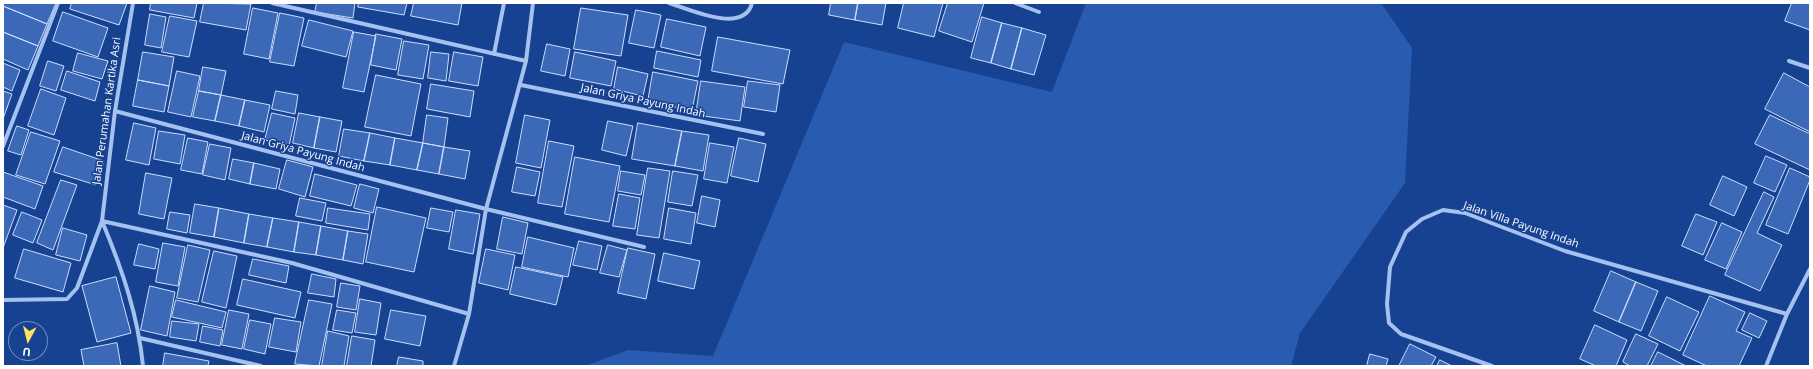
<!DOCTYPE html>
<html>
<head>
<meta charset="utf-8">
<style>
  body { margin:0 }
  #map { position:relative; width:1813px; height:369px; overflow:hidden; background:#174291; font-family:"Open Sans",sans-serif }
  canvas { display:block }
  .frame { position:absolute; inset:0; border:4px solid #fff; pointer-events:none }
  .north { position:absolute; left:8px; top:321px; width:40px; height:40px; box-sizing:border-box; background:#174291; border:1px solid #748ebd; border-radius:50%; rotate:187deg; font-size:11px; font-weight:700; line-height:16px; text-align:center; color:#fff }
  .north::after { content:''; display:block; margin:auto; width:14px; height:18px; background:#ffdf64; clip-path:polygon(50% 0,100% 100%,50% 72%,0 100%) }
</style>
</head>
<body>
<div id="map">
<canvas width="1813" height="369"></canvas>
<div class="frame"></div>
<div class="north">U</div>
</div>
<script>
const ctx = document.querySelector('canvas').getContext('2d');
ctx.lineJoin = 'round';
function paint(path, color) {
  ctx.fillStyle = color;
  ctx.fill(path, 'evenodd');
}
function trace(path, color, width, dash) {
  ctx.strokeStyle = color;
  ctx.lineWidth = width;
  ctx.lineCap = dash ? 'butt' : 'round';
  ctx.setLineDash(dash || []);
  ctx.stroke(path);
}
function drawText(font, color, halo, rows, align = 'center') {
  ctx.font = font + ' "Open Sans",sans-serif';
  ctx.lineWidth = 3;
  ctx.setLineDash([]);
  ctx.textBaseline = 'middle';
  ctx.strokeStyle = halo;
  ctx.fillStyle = color;
  for (const [text, x, y, turn = 0] of rows) {
    ctx.save();
    ctx.translate(x, y);
    ctx.rotate((+turn || 0) * Math.PI / 180);
    ctx.textAlign = isNaN(turn) ? turn : align;
    if (halo) ctx.strokeText(text, 0, 0);
    ctx.fillText(text, 0, 0);
    ctx.restore();
  }
}
paint(new Path2D(`
  M1086,3H1381L1412,48L1405,183L1300,333L1291,366H585L628,350L713,356L844,42L1052,92Z`), '#295bb0');
const building = new Path2D(`
  M3,3H56L47,24L3,6Z
  M72,3H127L119,25L70,9Z
  M151,3H197L194,18L150,10Z
  M204,3L251,4L246,30L200,22Z
  M317,3H355L353,18L315,12Z
  M359,3H407L404,15L358,7Z
  M414,3H462L458,25L411,16Z
  M831,3H858L855,20L829,15Z
  M858,3H886L882,25L855,20Z
  M904,3H943L934,37L898,28Z
  M948,3H984L972,42L939,31Z
  M1792,3H1810V30L1785,21Z
  M3,6L47,24L38,46L3,32Z
  M253,8L278,13L269,59L244,54Z
  M581,8L628,15L621,56L574,49Z
  M636,10L661,15L654,48L629,43Z
  M63,12L108,28L98,57L53,41Z
  M280,13L304,18L294,66L270,62Z
  M150,14L166,17L161,48L145,45Z
  M170,16L197,21L189,57L162,52Z
  M982,17L1002,23L991,63L971,58Z
  M667,19L706,27L700,56L661,47Z
  M309,20L353,31L346,57L302,46Z
  M1002,23L1022,28L1011,69L991,63Z
  M1022,28L1046,35L1034,75L1011,69Z
  M3,32L38,46L28,70L3,59Z
  M354,32L376,36L364,92L343,88Z
  M376,34L402,39L396,70L371,65Z
  M718,37L790,50L783,84L712,71Z
  M404,41L429,45L423,79L398,75Z
  M547,44L570,49L565,76L541,71Z
  M657,51L701,60L698,77L654,68Z
  M143,52L174,57L169,86L138,80Z
  M431,52L449,54L446,81L428,78Z
  M454,52L483,57L478,86L449,81Z
  M575,52L616,61L611,86L570,78Z
  M78,53L108,61L102,79L73,71Z
  M48,61L64,66L56,91L40,86Z
  M3,63L20,70L12,91L3,87Z
  M203,67L226,71L221,95L199,91Z
  M618,67L648,74L643,96L614,89Z
  M67,71L100,82L95,101L61,90Z
  M177,71L200,76L191,117L168,112Z
  M653,72L698,81L692,110L648,102Z
  M1784,73L1810,87V132L1765,109Z
  M376,75L421,84L411,136L365,127Z
  M138,80L169,86L164,112L133,106Z
  M701,81L745,87L740,121L696,115Z
  M748,81L780,85L776,112L744,107Z
  M431,84L474,91L470,117L427,109Z
  M41,89L66,98L54,135L28,126Z
  M3,91L12,94L3,119Z
  M199,91L221,95L215,121L193,117Z
  M276,91L298,95L295,114L272,109Z
  M221,95L245,100L239,126L215,121Z
  M245,100L270,105L264,132L239,126Z
  M272,113L295,118L289,146L265,140Z
  M299,113L320,117L314,148L293,143Z
  M427,115L448,118L444,147L423,143Z
  M525,115L550,120L541,168L516,163Z
  M1770,115L1810,134V170L1755,144Z
  M320,117L342,121L336,152L314,148Z
  M608,121L633,126L626,156L602,150Z
  M134,123L156,128L149,165L126,160Z
  M638,123L682,131L675,166L632,159Z
  M17,126L29,130L21,155L8,151Z
  M344,129L370,133L364,161L339,156Z
  M159,131L185,135L180,164L154,159Z
  M682,131L709,135L703,171L675,166Z
  M31,132L60,141L45,184L16,175Z
  M370,133L395,138L390,165L364,161Z
  M188,138L208,142L202,174L181,170Z
  M395,138L423,143L417,170L390,165Z
  M739,138L766,144L758,182L731,176Z
  M549,141L574,146L562,207L538,203Z
  M423,143L444,147L439,174L417,170Z
  M710,143L734,147L727,183L704,179Z
  M210,144L231,148L225,180L203,175Z
  M63,147L104,161L96,185L54,172Z
  M444,147L470,151L465,179L439,174Z
  M1766,156L1787,165L1775,192L1754,183Z
  M575,157L620,166L609,222L565,214Z
  M233,159L254,163L250,184L229,179Z
  M287,160L313,167L305,197L279,189Z
  M254,163L280,169L276,189L250,184Z
  M517,167L540,172L535,196L512,192Z
  M648,168L670,171L659,238L637,235Z
  M1790,168L1810,177V180L1788,234L1766,225Z
  M621,171L645,175L641,195L618,191Z
  M673,171L698,175L692,206L668,202Z
  M3,172L43,186L35,209L3,197Z
  M146,173L172,178L164,219L139,214Z
  M315,174L357,185L351,206L310,196Z
  M1723,176L1747,187L1734,216L1710,205Z
  M61,180L77,185L53,250L37,243Z
  M360,184L379,189L373,213L354,208Z
  M1764,192L1774,197L1757,233L1782,245L1760,291L1725,275Z
  M619,194L640,198L635,229L613,226Z
  M702,196L720,200L715,227L697,223Z
  M300,198L326,203L322,221L296,216Z
  M195,204L219,208L214,237L190,233Z
  M3,205L17,210L3,248Z
  M377,207L426,218L414,272L366,262Z
  M219,208L249,214L244,243L214,237Z
  M328,208L370,214L368,230L326,223Z
  M431,208L453,212L449,232L427,228Z
  M669,208L696,213L691,244L664,239Z
  M456,210L480,214L473,254L449,249Z
  M22,212L42,220L33,243L13,235Z
  M170,212L190,215L187,233L167,229Z
  M249,214L273,218L267,247L244,243Z
  M1696,214L1717,222L1703,255L1682,246Z
  M503,217L528,223L522,254L497,249Z
  M273,218L299,222L294,252L267,247Z
  M299,222L321,226L316,255L294,252Z
  M1722,223L1742,232L1726,269L1705,260Z
  M321,226L348,231L343,260L316,255Z
  M63,228L87,235L80,261L56,255Z
  M348,231L368,234L363,264L343,260Z
  M528,237L574,248L568,277L522,267Z
  M579,241L602,246L597,270L573,265Z
  M163,243L185,247L178,286L156,282Z
  M139,244L159,249L155,269L134,265Z
  M188,245L210,250L198,302L177,298Z
  M608,245L627,250L619,277L600,273Z
  M628,248L655,254L646,299L618,293Z
  M24,249L71,263L63,292L15,278Z
  M486,249L515,255L508,290L479,283Z
  M214,251L237,256L226,308L202,302Z
  M664,253L700,261L694,289L658,281Z
  M253,259L289,266L286,283L249,275Z
  M516,267L563,277L556,305L510,294Z
  M1611,271L1636,282L1619,322L1594,311Z
  M312,274L336,279L334,297L308,293Z
  M116,277L131,333L97,342L82,286Z
  M243,279L301,292L295,318L237,305Z
  M1636,282L1658,291L1641,331L1619,322Z
  M341,283L360,286L356,310L337,307Z
  M150,286L175,292L167,336L141,330Z
  M1710,296L1745,312L1736,331L1752,338L1739,366H1707L1683,355Z
  M1667,297L1699,312L1680,351L1649,336Z
  M360,299L381,303L376,335L355,332Z
  M176,300L226,312L222,328L172,317Z
  M309,300L332,304L319,366L295,364Z
  M229,310L249,314L242,349L222,345Z
  M337,310L356,313L352,333L333,330Z
  M391,310L426,316L420,346L385,339Z
  M1750,313L1767,321L1759,338L1742,330Z
  M275,318L301,322L296,352L269,347Z
  M250,320L271,324L265,354L244,349Z
  M172,321L199,324L196,341L170,337Z
  M1595,325L1627,340L1616,366H1596L1580,359Z
  M203,326L223,330L220,346L200,342Z
  M328,331L349,336L344,366H322Z
  M1636,334L1658,344L1647,366H1630L1623,362Z
  M352,336L375,340L371,366H347Z
  M117,343L121,366H84L81,350Z
  M1410,344L1436,357L1431,366H1399Z
  M1658,352L1686,366H1651Z
  M165,353L209,361L208,366H163Z
  M1370,354L1388,359L1386,366H1367Z
  M399,357L423,361V366H397Z
  M1440,360L1452,366H1437Z`);
paint(building, '#3b69b8');
trace(building, '#ccddfb', 1);
trace(new Path2D(`
  M272,3L526,61
  M669,3C689,9 744,35 752,3
  M1015,3L1039,12
  M494,54L504,3
  M1789,61L1810,68
  M521,85L763,134
  M115,111L486,209L644,247
  M3,146L58,3
  M102,221L292,263L469,314
  M102,221C122,269 138,315 143,366
  M3,300L67,299L77,288L102,221L115,111L133,3
  M140,338L261,366
  M454,366L469,314L486,209L526,61L533,3
  M1492,366L1401,334L1389,323L1387,304L1390,267L1406,232L1422,219L1443,210L1465,213L1565,251L1787,314
  M1766,366L1787,314L1810,269`), '#a5c1f0', 4);
drawText('11px', '#fff', '#174291', [
  ["Jalan Griya Payung Indah",643,101,12],
  ["Jalan Perumahan Kartika Asri",107,111,-82],
  ["Jalan Griya Payung Indah",303,152,15],
  ["Jalan Villa Payung Indah",1521,225,19]
]);
</script>
</body>
</html>
